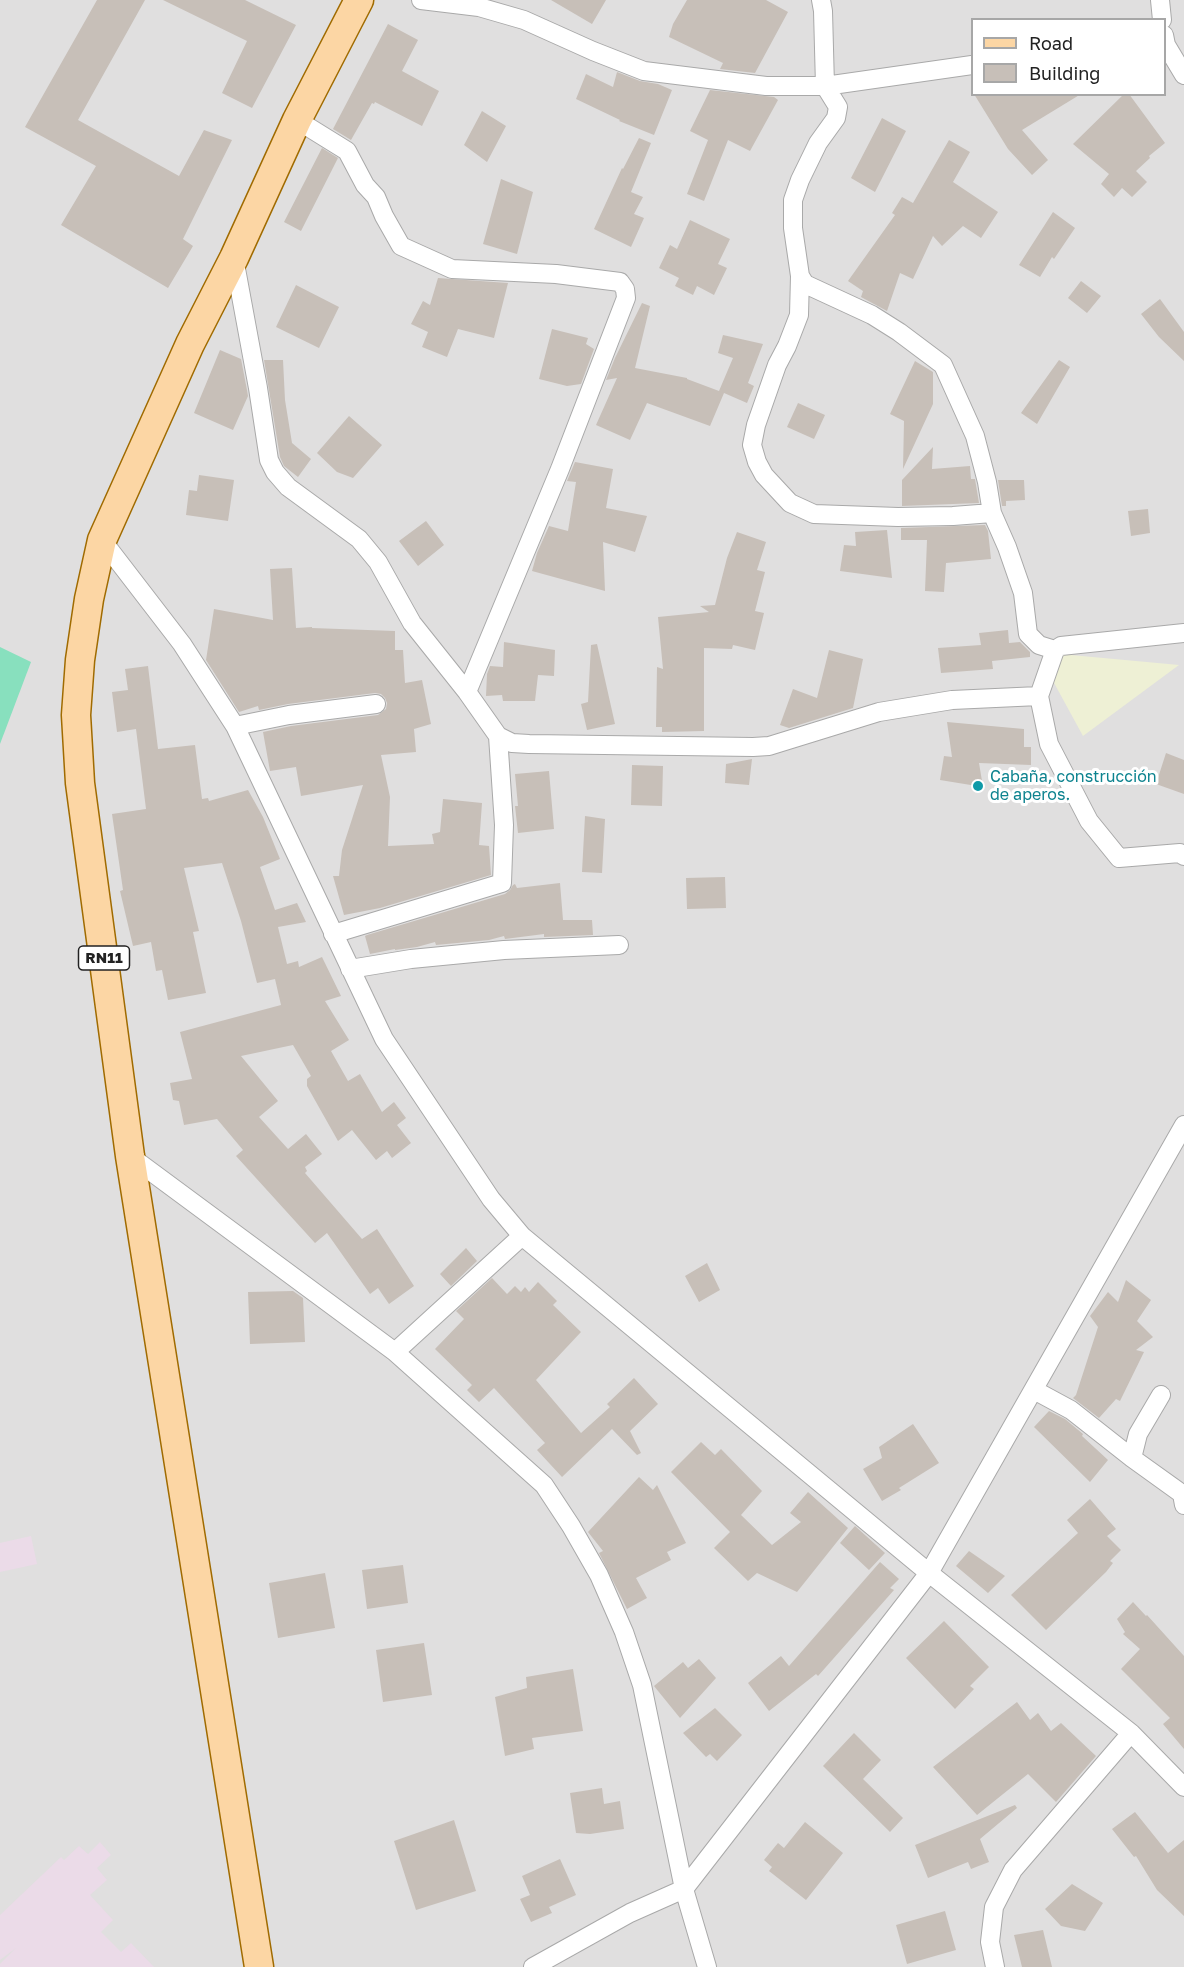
<!DOCTYPE html>
<html>
<head>
<meta charset="utf-8">
<style>
  body { margin:0 }
  #map { position:relative; width:1184px; height:1967px; overflow:hidden; background:#f2efe9; font-family:"Golos Text",sans-serif }
  canvas { display:block }
  .legend { position:absolute; left:971px; top:18px; width:195px; height:78px; box-sizing:border-box; background:#fff; border:2px solid #a7a7a7; margin:0; padding:8px 10px; list-style:none; font-size:18px; color:#222 }
  .legend li { display:flex; align-items:center; gap:12px; height:30px }
  .legend b { width:30px; border:2px solid #a7a7a7 }
</style>
</head>
<body>
<div id="map">
<canvas width="1184" height="1967"></canvas>
<ul class="legend">
<li><b style="height:8px;background:#fcd6a4"></b>Road</li>
<li><b style="height:16px;background:#c7bfb8"></b>Building</li>
</ul>
</div>
<script>
const ctx = document.querySelector('canvas').getContext('2d');
ctx.lineJoin = 'round';
function paint(path, color) {
  ctx.fillStyle = color;
  ctx.fill(path, 'evenodd');
}
function trace(path, color, width, dash) {
  ctx.strokeStyle = color;
  ctx.lineWidth = width;
  ctx.lineCap = dash ? 'butt' : 'round';
  ctx.setLineDash(dash || []);
  ctx.stroke(path);
}
function drawText(font, color, halo, rows, align = 'center') {
  ctx.font = font + ' "Golos Text",sans-serif';
  ctx.lineWidth = 6;
  ctx.setLineDash([]);
  ctx.textBaseline = 'middle';
  ctx.strokeStyle = halo;
  ctx.fillStyle = color;
  for (const [text, x, y, turn = 0] of rows) {
    ctx.save();
    ctx.translate(x, y);
    ctx.rotate((+turn || 0) * Math.PI / 180);
    ctx.textAlign = isNaN(turn) ? turn : align;
    if (halo) ctx.strokeText(text, 0, 0);
    ctx.fillText(text, 0, 0);
    ctx.restore();
  }
}
paint(new Path2D(`
  M0,0H1184V1967H0ZM972,20H1164V94H972Z`), '#e0dfdf');
paint(new Path2D(`
  M31,1536L37,1564L0,1572V1543Z
  M100,1842L111,1855L97,1868L107,1880L90,1895L113,1920L101,1932L121,1952L131,1943L154,1967H0V1964L16,1948L0,1960V1915L61,1857L64,1860L79,1846L88,1854Z`), '#ebdbe8');
paint(new Path2D(`
  M1060,654L1179,665L1083,736L1047,670Z`), '#eef0d5');
paint(new Path2D(`
  M0,647L31,662L0,744Z`), '#88e0be');
paint(new Path2D(`
  M97,0H145L78,120L179,176L204,130L232,140L183,239L193,246L168,288L61,225L96,166L25,127Z
  M163,0H245L296,25L252,108L222,93L247,41Z
  M551,0H606L592,24Z
  M687,0H766L788,12L755,73L720,69L723,63L669,37L673,24Z
  M388,24L418,40L402,71L439,91L422,126L375,102L374,104L372,103L351,140L333,129Z
  M617,72L640,81L658,84L672,90L654,135L619,121L620,120L576,99L586,74L613,87Z
  M710,90L774,97L778,100L750,151L728,140L704,201L687,194L708,140L690,131Z
  M974,94H1081L1022,130L1048,160L1032,175L1008,149Z
  M1124,94H1129L1165,143L1149,156L1150,158L1136,171L1147,182L1132,197L1122,188L1114,197L1101,184L1109,174L1073,144Z
  M482,111L506,126L487,162L464,145Z
  M882,118L906,131L875,192L851,178Z
  M639,138L651,143L631,192L643,197L634,214L644,218L631,247L594,229L622,168L623,169Z
  M949,140L970,152L953,182L998,212L981,238L963,226L942,246L933,236L913,279L900,273L887,311L861,297L863,291L848,281L895,215L892,213L902,197L913,203Z
  M322,148L338,158L301,231L284,222Z
  M501,179L533,192L517,254L483,244Z
  M1053,212L1075,228L1054,259L1052,257L1040,277L1019,265Z
  M690,220L730,239L718,264L727,268L714,295L697,286L693,295L675,286L679,278L659,268L670,245L677,249Z
  M438,278L508,283L494,338L458,329L447,357L422,347L428,332L411,324L423,301L430,305Z
  M1081,281L1101,296L1087,313L1068,298Z
  M296,285L339,307L319,348L276,327Z
  M1160,299L1184,332V361L1159,337L1141,314Z
  M642,303L650,306L635,368L687,378V379L719,391L733,358L718,353L723,335L763,344L748,383L754,386L747,403L724,393L710,426L647,403L630,440L596,425L617,378L606,380L615,358Z
  M552,329L588,338L586,344L594,349L581,384L567,386L539,379Z
  M220,350L241,359L247,390L248,396L233,430L194,413Z
  M264,360H283L285,400L292,443L311,459L298,477L284,466L280,457Z
  M1059,360L1070,367L1037,424L1021,413Z
  M915,361L933,372V404L903,469L904,421L890,414Z
  M798,403L825,415L814,439L787,427Z
  M349,416L382,445L353,478L337,472L317,453Z
  M933,447L932,469L970,466L971,479H975L979,503L902,506V480Z
  M575,462L613,469L606,508L647,516L635,552L603,542L605,591L532,571L537,553L549,526L568,531L576,482L567,481Z
  M199,475L234,480L228,521L186,515L189,490L197,491Z
  M998,480H1024L1025,500L1006,501V506H1002Z
  M1148,509L1150,533L1131,536L1128,511Z
  M426,521L444,545L418,566L399,541Z
  M985,525L988,531L991,559L946,563L944,592L925,591L927,540H901V528Z
  M887,530L892,578L840,571L844,545L856,546L855,532Z
  M737,532L766,542L757,570L765,572L755,611L764,613L755,650L733,645L732,649L704,648V731L662,732V727H656L657,667L663,669L658,617L709,612L700,606L715,605L727,558Z
  M292,568L296,628L312,627V628L395,631V650H403L405,683L422,680L431,724L414,729L416,752L381,755L390,797L388,846L434,844L432,834L440,832L443,799L482,803L479,845L489,846L491,875L380,908L344,915L333,876H339L342,850L363,785L301,796L296,767L270,771L263,732L291,726L378,715L386,709L387,703L385,698L381,694L375,693L288,704L259,710L258,706L239,712L206,660L214,609L273,620L270,569Z
  M1008,630L1009,643L1020,642L1030,652V657L992,661L993,669L941,673L938,648L981,645L979,633Z
  M504,642L555,650L554,676L538,675L535,701H503L502,695L486,696L487,674L490,666L503,667Z
  M597,644L615,724L587,730L581,704L588,702L591,645Z
  M829,650L863,659L853,708L789,728L780,725L793,689L817,698Z
  M148,666L158,749L195,745L202,799L208,798L209,801L248,790L263,817L280,859L260,867L275,910L297,903L306,922L278,927L287,964L298,961L299,967L322,957L341,996L325,1001L349,1040L331,1051L348,1081L360,1074L382,1112L394,1102L406,1118L397,1125L411,1143L392,1158L387,1151L376,1160L352,1130L338,1141L307,1086V1079L311,1076L293,1045L241,1056L278,1101L259,1117L288,1149L306,1134L322,1154L305,1167L307,1171L305,1173L362,1239L377,1229L414,1286L389,1304L378,1288L370,1294L327,1233L315,1243L236,1156L243,1150L217,1119L184,1125L179,1101L173,1100L170,1083L192,1079L180,1032L281,1005L275,979L257,983L241,921L222,863L184,868L199,931L193,932L206,993L168,1000L162,970L156,971L151,942L133,946L120,891L123,890L112,814L146,809L136,729L117,732L112,692L128,690L125,669Z
  M947,722L1024,729V747H1031V765L979,763L983,787L940,780L944,756L952,757Z
  M1166,753L1184,760V794L1156,784Z
  M752,759L749,785L725,783L726,764Z
  M632,765L663,766L662,806L631,805Z
  M549,771L554,829L518,833L515,806H518L515,774Z
  M585,816L605,819L602,873L582,872Z
  M725,877L726,908L687,909L686,878Z
  M560,883L563,920H592L593,935L544,937V934L505,939L504,936L489,940L436,945L435,942L417,947L395,950V949L370,954L365,936L367,935L505,894L510,890L513,885L515,884L517,888Z
  M466,1248L477,1261L451,1286L440,1274Z
  M707,1263L720,1290L699,1302L685,1276Z
  M492,1278L507,1294L515,1286L521,1292L525,1287L529,1292L538,1282L557,1301L553,1305L581,1332L536,1380L581,1433L610,1407L607,1404L634,1378L658,1404L630,1431L641,1453L637,1455L612,1429L562,1477L537,1450L545,1443L494,1388L479,1402L467,1390L472,1385L435,1349L464,1319L456,1311Z
  M1126,1280L1151,1300L1137,1321L1153,1337L1136,1350L1144,1352L1120,1401L1116,1399L1099,1418L1073,1398L1076,1395L1098,1327L1090,1316L1108,1292L1118,1302Z
  M293,1291L303,1298L305,1342L250,1344L248,1292Z
  M1049,1411L1065,1419L1083,1434L1082,1436L1108,1460L1090,1482L1034,1427Z
  M913,1424L939,1463L899,1488L901,1490L882,1501L863,1469L882,1458L879,1447Z
  M701,1442L715,1455L721,1449L762,1491L741,1515L772,1545L801,1522L790,1513L808,1492L848,1528L797,1592L757,1573L748,1581L714,1548L730,1532L671,1472Z
  M639,1477L653,1490L657,1485L686,1543L667,1552L671,1560L636,1578L647,1598L627,1609L599,1553L603,1551L588,1532Z
  M1090,1499L1116,1529L1107,1536L1121,1550L1110,1561L1113,1563L1106,1572L1046,1630L1011,1595L1078,1533L1067,1520Z
  M855,1526L885,1553L869,1570L840,1543Z
  M969,1551L1005,1576L988,1593L956,1566Z
  M880,1562L899,1579L890,1588L894,1590L818,1676L816,1674L769,1711L748,1683L781,1656L789,1666Z
  M403,1565L408,1603L367,1609L362,1570Z
  M325,1573L335,1628L278,1638L269,1583Z
  M1133,1602L1146,1616L1147,1615L1184,1656V1749L1163,1724L1170,1718L1121,1669L1140,1649L1123,1634L1125,1632L1117,1619Z
  M944,1621L989,1667L970,1686L974,1689L955,1709L906,1658Z
  M424,1643L432,1695L383,1702L376,1650Z
  M699,1659L716,1678L680,1718L654,1686L683,1662L688,1668Z
  M573,1669L583,1731L532,1738L534,1749L505,1756L495,1697L527,1688L526,1677Z
  M1017,1702L1030,1720L1038,1713L1051,1731L1061,1723L1096,1756L1056,1802L1028,1774L977,1815L933,1767Z
  M715,1708L742,1735L717,1761L710,1754L706,1757L683,1733Z
  M854,1733L881,1760L863,1779L903,1818L890,1832L823,1766Z
  M602,1788L604,1804L620,1801L624,1829L590,1834L576,1833L570,1793Z
  M1015,1805L1017,1808L980,1839L989,1862L971,1869L968,1862L928,1878L915,1845Z
  M1135,1812L1168,1853L1184,1840V1916L1157,1890L1136,1856L1134,1857L1112,1829Z
  M454,1820L476,1891L416,1910L394,1841Z
  M805,1822L843,1853L806,1900L769,1871L772,1867L764,1860L778,1843L784,1848Z
  M560,1859L576,1895L549,1907L552,1913L531,1922L520,1899L530,1895L522,1876Z
  M1072,1884L1103,1903L1085,1931L1061,1926L1045,1909Z
  M945,1911L956,1950L907,1964L896,1925Z
  M1043,1930L1052,1967H1022L1014,1935Z`), '#c7bfb8');
const street = new Path2D(`
  M421,0L479,7L524,20L593,51L644,71L766,86H825L972,65
  M821,0L823,11L825,86L838,107L836,118L818,143L800,180L793,200V228L800,276L805,284L872,315L899,332L943,365L975,436L987,482L992,513L1007,547L1023,593L1028,634L1039,645L1055,650
  M1160,0L1162,20
  M1164,35L1166,45L1184,75
  M297,120L347,151L365,185L376,197L384,216L401,246L452,269L556,274L620,282L625,289L626,298L560,469L467,692
  M234,258L258,388L269,460L275,472L288,487L359,539L378,562L412,623L467,692L498,736L512,743L529,744L753,747L769,746L879,712L952,700L1039,696
  M800,276L799,315L787,346L777,365L756,425L752,445L757,462L764,475L790,503L814,514L898,517L953,516L992,513
  M102,540L182,644L235,726L384,1039L491,1199L522,1236L929,1573L1131,1733L1184,1787
  M1184,633L1061,646L1055,650L1039,696L1049,744L1089,821L1119,858L1180,853L1184,856
  M235,726L289,715L376,704
  M333,934L502,883L504,825L498,736
  M350,969L411,959L504,950L619,945
  M130,1156L395,1352L544,1485L571,1526L599,1575L624,1632L642,1685L684,1889L707,1967
  M395,1352L522,1236
  M1034,1390L1071,1410L1132,1458L1182,1494L1184,1505
  M1132,1458L1138,1434L1161,1395
  M533,1967L630,1913L684,1889L929,1573L1184,1125
  M995,1967L990,1942L994,1907L1013,1870L1131,1733`);
const primary = new Path2D(`
  M259,1967L130,1156L80,783L76,715L80,660L89,599L102,540L190,344L234,258L297,120L359,0`);
trace(street, '#a9a9a9', 20);
trace(primary, '#a06b00', 31);
trace(street, '#fff', 18);
trace(primary, '#fcd6a4', 28);
for (const [x, y, r, color] of [
  [978,786,6,"#0f9aa8"]
]) {
  const dot = new Path2D();
  dot.arc(x, y, r, 0, 2 * Math.PI);
  ctx.fillStyle = color;
  ctx.fill(dot);
  trace(dot, '#fff', 2);
}
for (const [x, y, w] of [
  [104,958,51]
]) {
  const box = new Path2D();
  box.roundRect(x - w / 2, y - 12, w, 24, 4.5);
  ctx.fillStyle = '#fff';
  ctx.fill(box);
  trace(box, '#222', 1.5);
}
drawText('bold 15px', '#222', null, [
  ["RN11",104,958]
]);
drawText('16px', '#0d838f', '#fff', [
  ["Cabaña, construcción",990,777],
  ["de aperos.",990,795]
], 'left');
</script>
</body>
</html>
